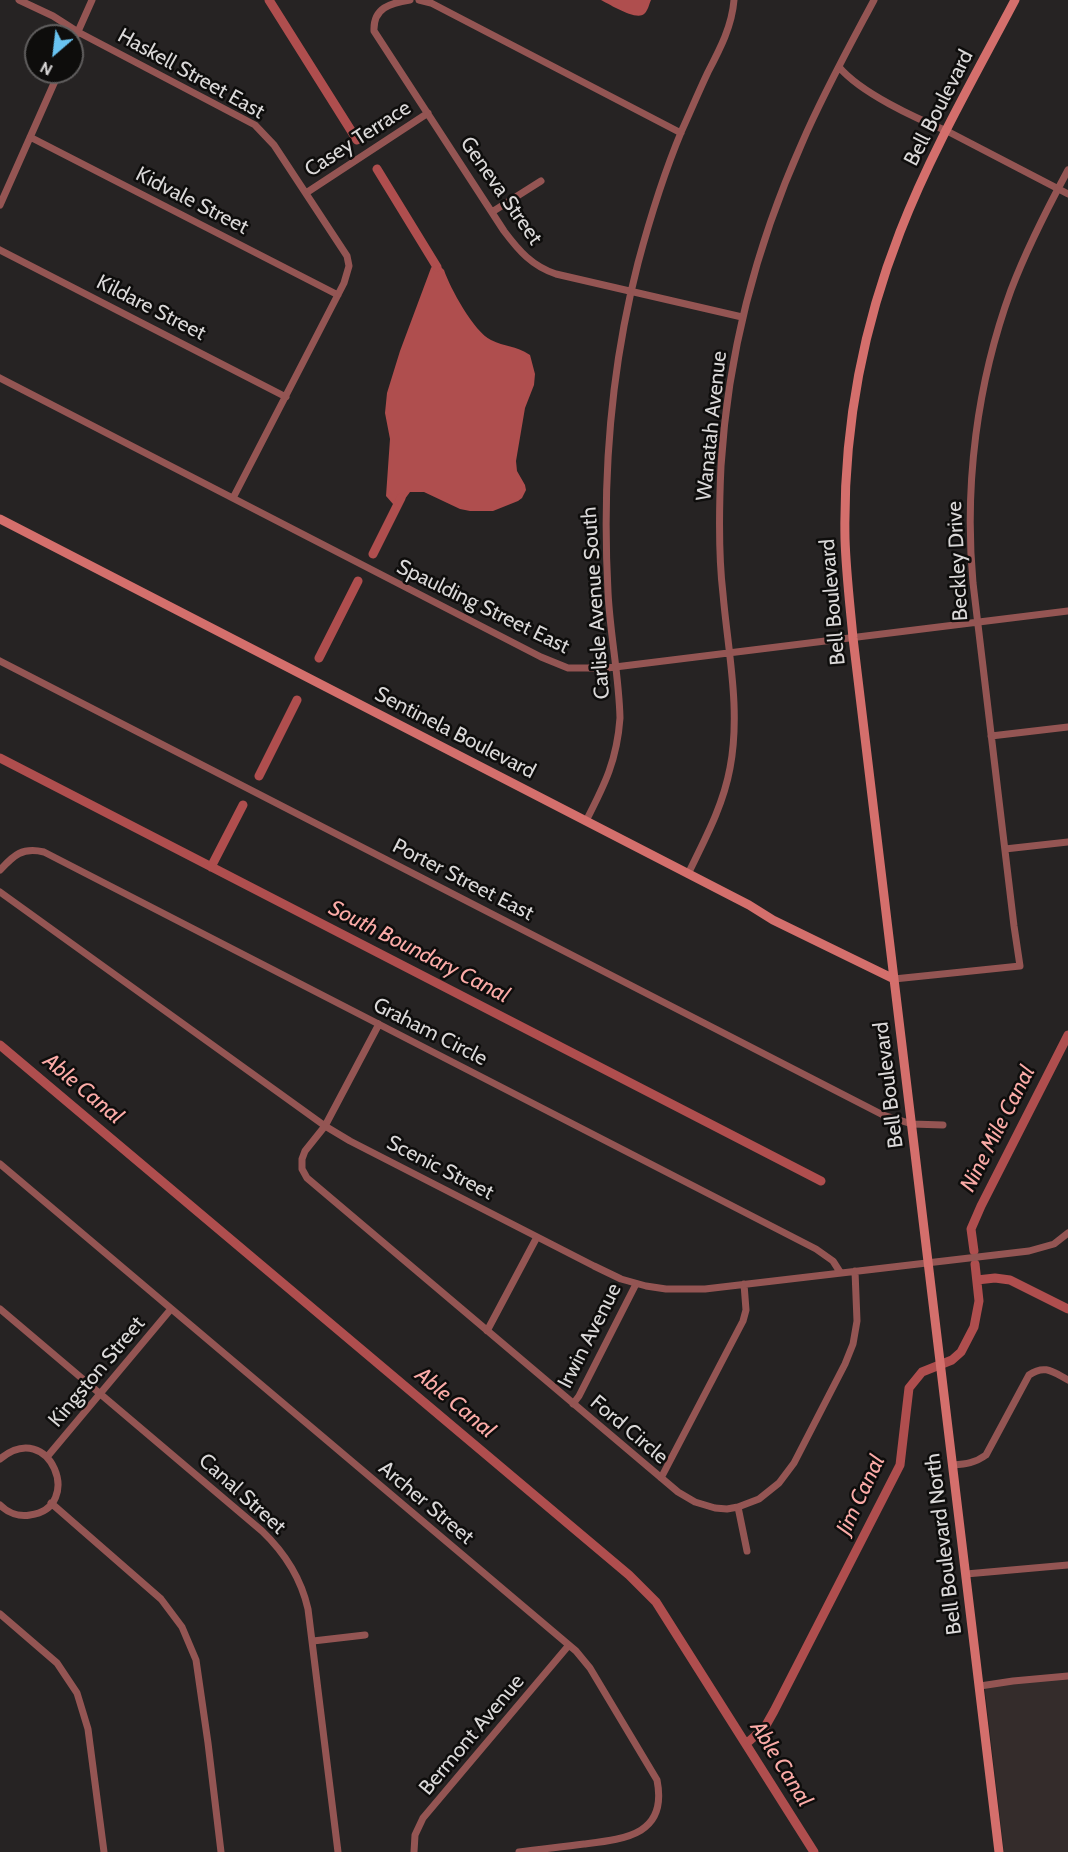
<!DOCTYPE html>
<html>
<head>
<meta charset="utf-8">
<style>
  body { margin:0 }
  #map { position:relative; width:1068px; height:1852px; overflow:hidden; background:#262323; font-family:Cabin,sans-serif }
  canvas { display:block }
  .north { position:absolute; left:24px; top:24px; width:60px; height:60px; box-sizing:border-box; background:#0e0d0c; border:2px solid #605e5e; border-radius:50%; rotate:208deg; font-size:16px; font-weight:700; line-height:24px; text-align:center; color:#dad8d8 }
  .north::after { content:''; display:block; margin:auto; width:21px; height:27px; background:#69c3f1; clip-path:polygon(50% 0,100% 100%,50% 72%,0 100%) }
</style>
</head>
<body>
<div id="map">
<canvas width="1068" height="1852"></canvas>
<div class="north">N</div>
</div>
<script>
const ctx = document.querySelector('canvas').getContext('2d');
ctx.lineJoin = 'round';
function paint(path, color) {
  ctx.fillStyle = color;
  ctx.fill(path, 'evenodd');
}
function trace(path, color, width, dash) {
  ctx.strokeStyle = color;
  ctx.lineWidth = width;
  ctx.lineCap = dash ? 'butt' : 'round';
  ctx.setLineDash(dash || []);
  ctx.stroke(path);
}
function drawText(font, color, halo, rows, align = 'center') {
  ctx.font = font + ' Cabin,sans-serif';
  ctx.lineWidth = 5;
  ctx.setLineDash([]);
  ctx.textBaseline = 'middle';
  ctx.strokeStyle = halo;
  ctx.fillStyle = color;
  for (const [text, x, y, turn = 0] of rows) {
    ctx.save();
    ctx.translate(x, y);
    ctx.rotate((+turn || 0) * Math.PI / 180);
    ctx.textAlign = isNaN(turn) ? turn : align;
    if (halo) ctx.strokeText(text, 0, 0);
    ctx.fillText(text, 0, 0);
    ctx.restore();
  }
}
paint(new Path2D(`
  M1068,1675V1852H1004L984,1682Z`), '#342c2b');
paint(new Path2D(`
  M601,0H651C649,4 648,11 644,14C636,21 609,4 601,0Z
  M437,263L444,270C450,288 474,332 491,340C505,347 515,345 530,355L535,374L534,385L525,408L516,461L517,471L525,485L526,490L522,498L518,501L493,511H470L460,509L424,492H410L399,507L393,504L386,496L390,439L385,413L387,393L400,351L431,268L433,265Z`), '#af4e4e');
trace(new Path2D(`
  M269,0L357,140
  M377,169L437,267
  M373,554L401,498
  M319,658L358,581
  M0,758L821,1181
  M259,776L297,700
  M211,867L243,805
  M0,1045L629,1575L656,1602L814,1852
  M974,1251L971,1229L981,1206L1068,1035
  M977,1280L995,1278L1010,1280L1068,1309
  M746,1744L765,1727L774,1711L900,1465L909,1388L922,1372L952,1360L961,1352L974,1327L979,1301L975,1264`), '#af4e4e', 9);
trace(new Path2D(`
  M19,0L53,16L78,32L255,125L274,145L347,256L349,266L344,283L233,498
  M410,0C390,3 373,8 374,31L504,231C519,251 532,266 556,274L742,317
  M419,0L431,3L458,17L681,133
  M72,45L92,0
  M839,67C861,93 915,118 947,131L1068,194
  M30,137L338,295
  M306,193L428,113
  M0,205L59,72
  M492,212L541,181
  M0,250L286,397
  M0,378L541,657L568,668H607L1068,611
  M0,661L883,1115L912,1124L943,1125
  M991,736L1068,727
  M586,821C605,784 617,760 620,718C619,676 610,634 608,592C602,481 610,371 638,263C650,218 664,173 682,130C691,110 699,91 708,72C720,49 732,26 734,0
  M1005,849L1068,842
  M0,870C14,855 22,847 44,852L816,1249L833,1261L840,1272
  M688,874C705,839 723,806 730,768C741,710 728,652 723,594C718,552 719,509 721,466C728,354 756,246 802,143C823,94 849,47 874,0
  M0,892L325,1126L350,1141L594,1266L621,1279L646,1286L666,1289H705L1029,1251L1054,1244L1068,1233
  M894,979L1020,966L1014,926L973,583C964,485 977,383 1011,290C1027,248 1047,209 1068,170
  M379,1024L325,1126L305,1151L302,1159V1169L307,1178L678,1492L695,1502L715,1508L727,1509L738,1507L759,1499L779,1483L794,1463L845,1364L853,1344L857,1321L855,1271
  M0,1164L576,1651L590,1668L657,1780C668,1835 625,1839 584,1844C562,1847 541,1849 519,1852
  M0,1309L262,1531C285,1553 301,1578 308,1609L338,1852
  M487,1331L537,1237
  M573,1404L579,1396L636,1284
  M47,1457L171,1309
  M0,1459C50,1417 85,1508 30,1515C19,1517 8,1513 0,1505
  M953,1465C966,1464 975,1463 986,1455L1029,1375C1045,1364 1053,1372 1068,1380
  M661,1478L743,1321L746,1310L744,1284
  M51,1503L161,1599L182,1627L196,1660L208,1743L221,1852
  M738,1507L747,1551
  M966,1574L1068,1565
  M0,1614L57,1663L77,1693L88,1729L104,1852
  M313,1641L365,1635
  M980,1686L1013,1681L1068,1676
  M414,1852L415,1835L423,1818L569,1645`), '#945553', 7);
trace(new Path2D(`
  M0,519L749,905L773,920L894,979
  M999,1852L853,638C850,605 846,572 845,539C843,434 862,329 900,232C931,152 975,76 1015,0`), '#d46f6c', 9);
drawText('21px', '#dad8d8', '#0e0d0c', [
  ["Haskell Street East",191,74,29],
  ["Bell Boulevard",939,108,-63],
  ["Casey Terrace",358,139,-33],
  ["Geneva Street",501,191,55],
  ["Kidvale Street",192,201,27],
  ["Kildare Street",151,308,27],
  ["Wanatah Avenue",712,426,-84],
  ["Beckley Drive",958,561,-93],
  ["Bell Boulevard",833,602,-95],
  ["Carlisle Avenue South",596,603,-94],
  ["Spaulding Street East",483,607,26],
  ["Sentinela Boulevard",455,733,27],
  ["Porter Street East",463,880,27],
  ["Graham Circle",430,1032,27],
  ["Bell Boulevard",889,1085,-97],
  ["Scenic Street",440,1168,27],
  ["Irwin Avenue",590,1336,-63],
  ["Kingston Street",97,1372,-50],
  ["Ford Circle",629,1430,40],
  ["Canal Street",242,1494,42],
  ["Archer Street",426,1503,40],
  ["Bell Boulevard North",944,1544,-97],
  ["Bermont Avenue",472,1735,-50]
]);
drawText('italic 22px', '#fbaba7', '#0e0d0c', [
  ["South Boundary Canal",419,952,27],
  ["Able Canal",83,1089,40],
  ["Nine Mile Canal",998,1129,-63],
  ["Able Canal",455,1403,40],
  ["Jim Canal",861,1495,-65],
  ["Able Canal",781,1764,58]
]);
</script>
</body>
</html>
